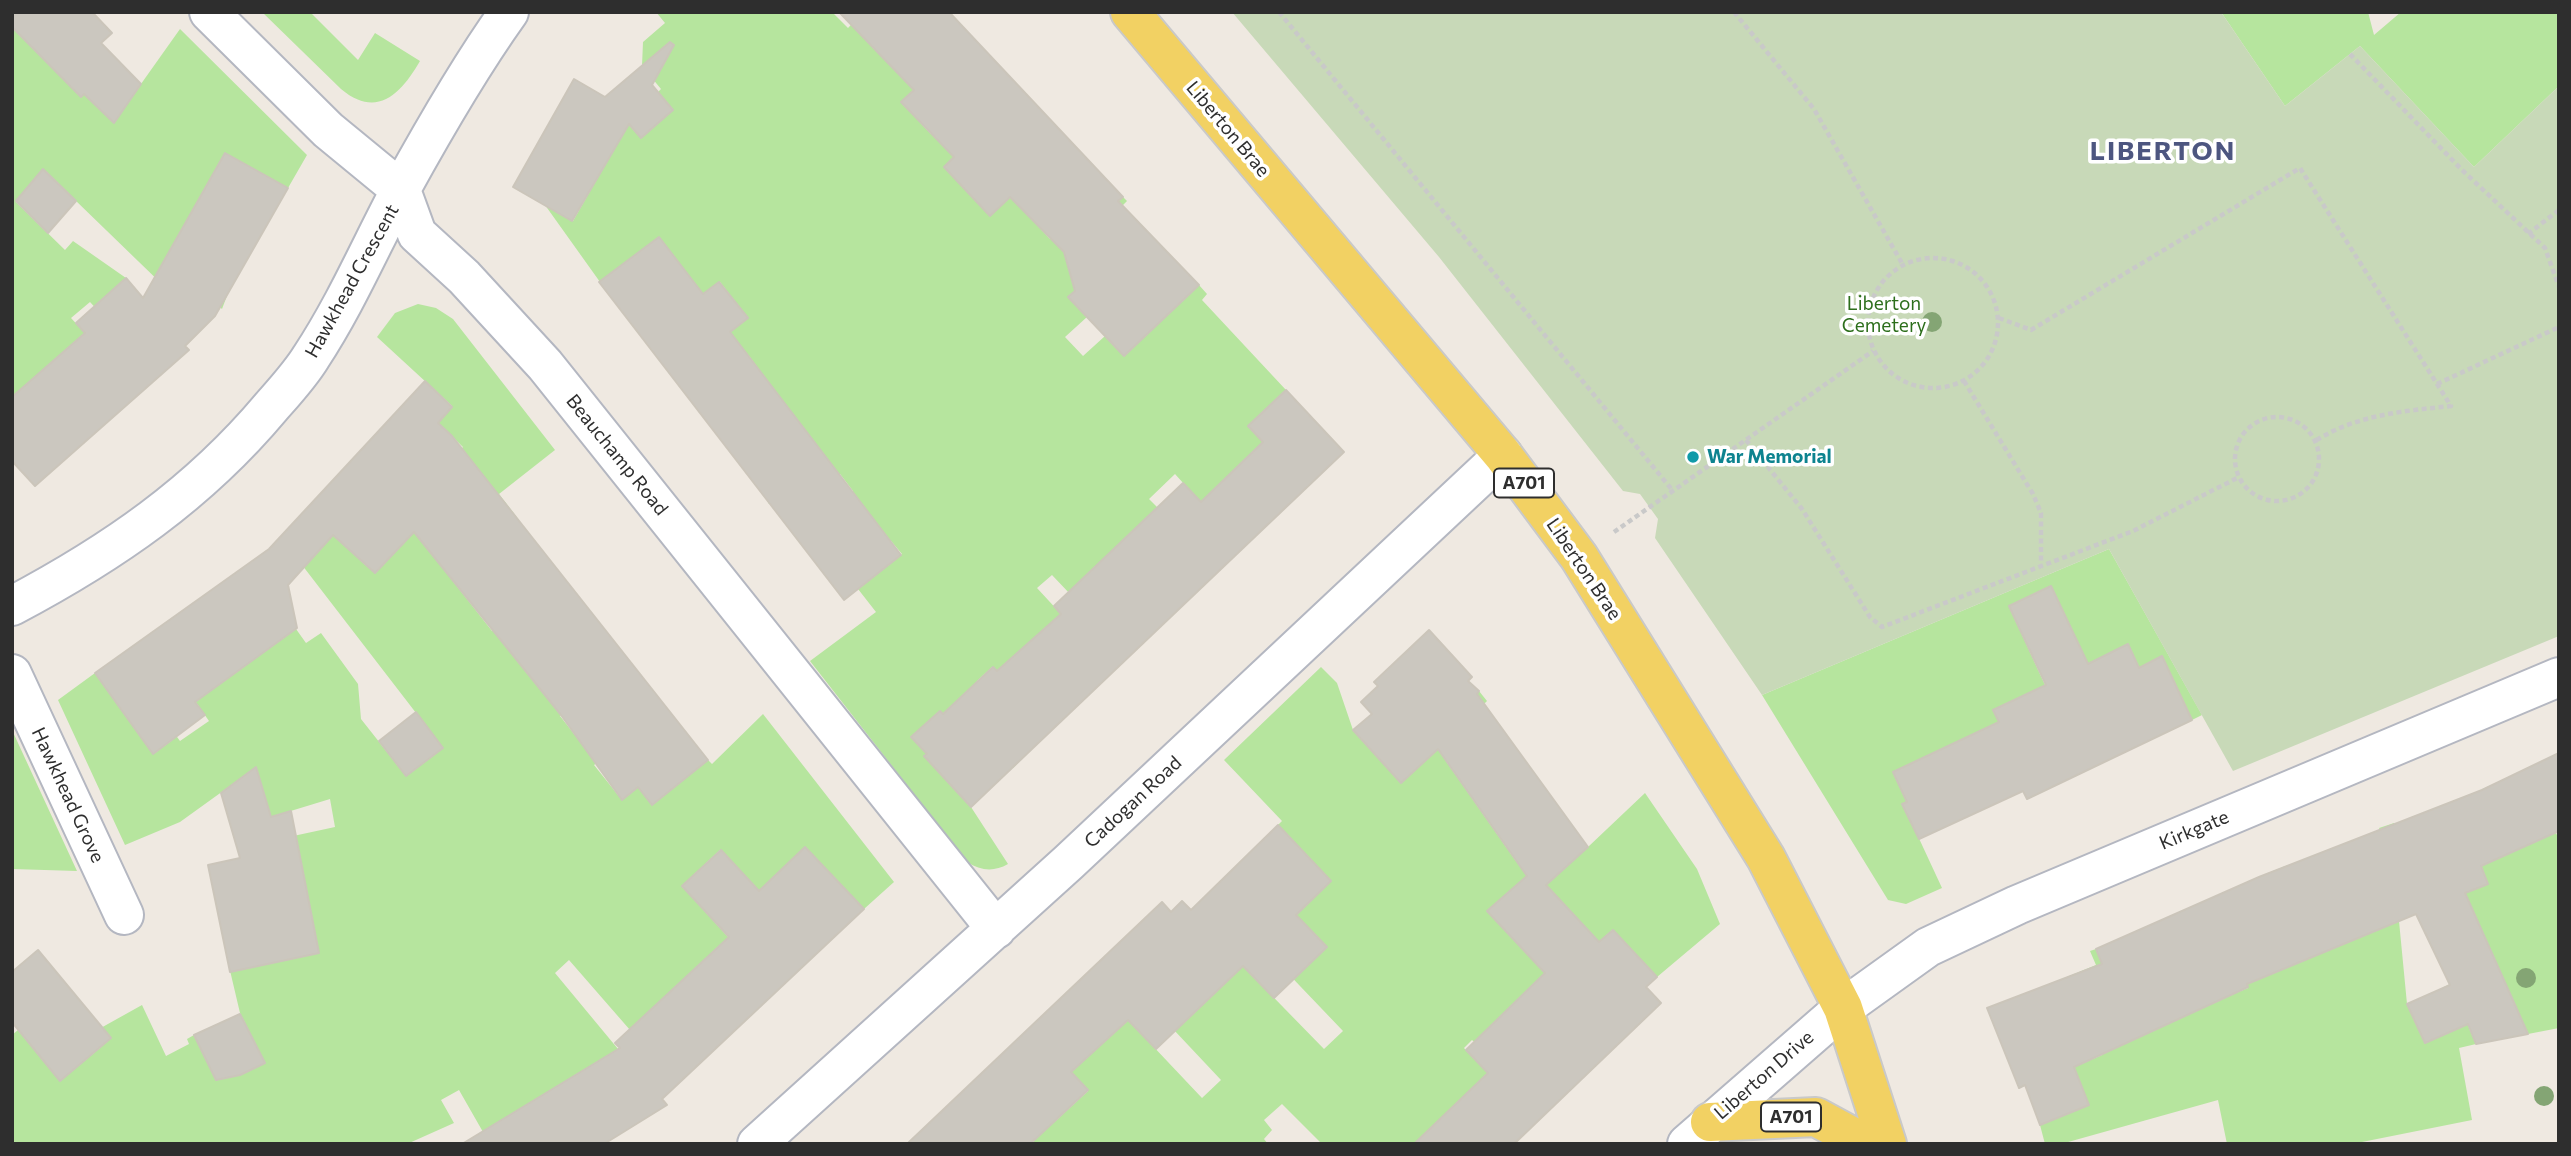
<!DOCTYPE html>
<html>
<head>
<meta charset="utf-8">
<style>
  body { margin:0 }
  #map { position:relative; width:2571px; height:1156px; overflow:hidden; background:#efe9e1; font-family:Commissioner,sans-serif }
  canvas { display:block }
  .frame { position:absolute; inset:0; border:14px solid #2e2e2e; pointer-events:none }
</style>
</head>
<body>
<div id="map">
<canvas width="2571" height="1156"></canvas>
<div class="frame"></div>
</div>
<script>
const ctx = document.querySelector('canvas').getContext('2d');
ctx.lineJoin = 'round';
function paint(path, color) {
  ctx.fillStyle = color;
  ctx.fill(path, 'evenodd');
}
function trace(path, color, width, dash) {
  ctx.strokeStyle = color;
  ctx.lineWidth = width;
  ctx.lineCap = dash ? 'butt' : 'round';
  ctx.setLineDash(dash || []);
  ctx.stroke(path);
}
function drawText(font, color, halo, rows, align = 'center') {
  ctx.font = font + ' Commissioner,sans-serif';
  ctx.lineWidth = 7;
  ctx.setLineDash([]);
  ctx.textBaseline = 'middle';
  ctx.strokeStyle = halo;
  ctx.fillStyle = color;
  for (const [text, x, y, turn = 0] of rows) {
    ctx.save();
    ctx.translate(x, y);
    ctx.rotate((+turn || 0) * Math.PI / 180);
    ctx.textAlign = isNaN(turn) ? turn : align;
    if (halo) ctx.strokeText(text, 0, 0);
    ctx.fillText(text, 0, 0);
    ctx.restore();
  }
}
paint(new Path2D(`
  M262,12H310L358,60L375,33L420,61C402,92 378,120 341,89Z
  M656,12H832L848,28L863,12L901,18L872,47L885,60L893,53L921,83L901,102L931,134L1019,95L944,167L990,215L1017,190L1038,226L1050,239L1058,232L1064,253L1123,197L1127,201L1121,207L1087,317L1065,337L1083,356L1105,336L1124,356L1199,285L1207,294L1202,300L1286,390L1248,426L1263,442L1211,522L1194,495L1175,474L1149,499L1169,519L1111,552L1082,579L1128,655L1052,575L1037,588L1061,614L1003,678L992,667L977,681L1013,719L999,732L1023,758L1013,768L967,718L956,728L940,711L912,737L927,754L925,757L971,807L1008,864C994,872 981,871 967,862L810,661L876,612L858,589L902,554L891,541L885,545L846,496L853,491L840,474L811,497L798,481L769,504L767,500L779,461L810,437L798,421L792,425L753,375L759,370L749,356L705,366L679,385L677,382L696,358L747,318L720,282L696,300L600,282L545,205L573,221L628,124L641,138L673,110L658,92L661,89L642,66L643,42L665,23Z
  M2221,12H2368L2374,35L2401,12H2559V86L2474,167L2360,46L2285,106Z
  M12,27L81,97L117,62L114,122L180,29L307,155L288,188L225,153L166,257L228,293L222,309L187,275L170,292L43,169L16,202L65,250L73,241L126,278L112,291L104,317L90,302L71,318L85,333L12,397Z
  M418,304L436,308L453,319L555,450L499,494L519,520L449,576L492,631L512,616L600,685L560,716L575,735L592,722L614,750L594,765L622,800L638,787L652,805L708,760L712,764L763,714L894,882L864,909L805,848L782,869L792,880L769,902L720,850L682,886L729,938L630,1030L569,960L555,973L618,1049L483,1132L459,1090L441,1100L454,1123L407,1144H12V1035L18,1030L49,1068L60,1059L71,1072L101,1047L90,1034L142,1005L166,1056L189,1044L187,1039L194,1035L216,1080L240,1075L265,1063L240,1013L228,962L291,949L294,958L319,953L298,847L284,838L335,827L330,799L271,817L255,768L180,822L125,845L58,700L95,673L153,754L171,741L160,726L166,722L180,741L209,721L195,701L296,629L306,643L321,633L358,684L361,719L406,776L443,748L282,539L333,535L370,569L380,568L449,462L463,447L438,423L452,406L377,337L395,313Z
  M2109,549L2202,715L2192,720L2162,656L2139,668L2128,644L2087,664L2051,587L2009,606L2045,685L1994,710L2004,732L1903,804L1942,888L1906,904L1888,900L1762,695Z
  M1321,667L1337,683L1353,730L1381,761L1460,710L1479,691L1487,701L1468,720L1480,737L1446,761L1516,861L1543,842L1588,847L1645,793L1697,869L1720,924L1657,977L1612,930L1483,1050L1472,1040L1464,1048L1488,1073L1414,1144H1322L1282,1104L1264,1120L1272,1130L1264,1139L1268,1144H1036L1014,1121L1033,1104L1052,1124L1088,1091L1071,1072L1110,1036L1098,988L1202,1098L1221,1080L1157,1012L1227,981L1243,966L1324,1049L1343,1031L1257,941L1327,947L1296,915L1331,881L1278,825L1282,821L1224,760Z
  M12,730L77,871L12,869Z
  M2513,775L2543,838L2556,833L2559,839V1028L2528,1034L2492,953L2444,973L2379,828L2394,823L2417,885L2488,884L2480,862L2493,857L2470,795Z
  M2288,865L2314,929L2399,921L2407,1004L2425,1043L2459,1028L2442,988L2450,984L2476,1044L2459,1048L2472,1120L2352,1144H2227L2218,1100L2061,1144H2045L2040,1125L2088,1105L2074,1067L2102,1055L2088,1022L2047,990L2045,986L2096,965L2090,951L2096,949L2123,1011L2171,917L2188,908L2226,997L2248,988L2247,984L2288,939L2261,876Z`), '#b6e59e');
paint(new Path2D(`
  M1232,12H2221L2285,106L2360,46L2474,167L2559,86V636L2233,771L2109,549L1762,695L1655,538L1658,519L1640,494L1623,491L1439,257Z`), '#c8d9b8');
const building = new Path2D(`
  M12,12H92L112,33L101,43L141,84L114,123L84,94L81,97L12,27Z
  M839,12H949L1123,197L1118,201L1199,285L1124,356L1068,297L1075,291L1064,252L1010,197L990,216L944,167L954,157L901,102L914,90Z
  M670,42L674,45L652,85L673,110L641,138L629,124L572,221L513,187L574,79L605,97Z
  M225,153L288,188L215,316L185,346L189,350L35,486L12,461V397L85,333L76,323L126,278L143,298Z
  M43,169L76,201L48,233L16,201Z
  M659,237L703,294L719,282L748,318L730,332L901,555L844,600L599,282Z
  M425,381L452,407L438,423L452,436L708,760L652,805L638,787L622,800L561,715L414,532L375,573L333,535L288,585L297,628L195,702L205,715L153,754L95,673L269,549Z
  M1286,390L1344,452L971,807L924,756L927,754L911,737L940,711L943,714L993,667L997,671L1061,614L1054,606L1183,483L1201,502L1263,442L1248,426Z
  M2051,586L2088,664L2128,644L2139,668L2162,656L2192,720L2027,799L2023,791L1919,839L1902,804L1907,802L1893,772L1999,722L1993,710L2046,685L2009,606Z
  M1429,630L1472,677L1468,681L1479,691L1477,694L1588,847L1546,885L1599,942L1613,930L1657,977L1646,987L1661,1003L1514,1144H1414L1488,1073L1466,1050L1545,973L1487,911L1527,876L1438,749L1401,783L1353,730L1372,714L1361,702L1378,686L1374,682Z
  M416,712L443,748L406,776L379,741Z
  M2559,753V831L2481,866L2488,884L2465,893L2528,1034L2476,1044L2468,1024L2425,1043L2407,1004L2450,985L2416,914L2247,984L2248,987L2074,1067L2089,1105L2040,1125L2025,1085L2019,1088L1987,1008L2102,964L2096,949L2259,877L2482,790Z
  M256,767L271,817L291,811L319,953L230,972L208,865L240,858L221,793Z
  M1278,825L1331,881L1296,915L1327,947L1274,998L1243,966L1156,1049L1128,1020L1071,1072L1088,1090L1030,1144H907L1162,902L1171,912L1182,901L1191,910Z
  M805,847L864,909L662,1099L667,1105L604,1144H462L620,1048L615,1043L729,937L682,886L721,850L759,891Z
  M38,950L111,1038L60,1081L12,1022V972Z
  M240,1014L265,1063L240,1075L216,1080L194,1035Z`);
paint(building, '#cbc7bf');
trace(building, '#cbc5ba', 2);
const minor = new Path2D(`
  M209,12L328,130L401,190L417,234L464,277L545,365L996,929
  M12,606C112,553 198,494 271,407C285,391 300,375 311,357C346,304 371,245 401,189C434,129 469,68 509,12
  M12,674L124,915
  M757,1144L1069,862L1503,455
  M1687,1144L1843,1008L1928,947L2017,905L2559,677`);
const major = new Path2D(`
  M1130,12L1503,455L1579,557L1766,858L1843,1008L1887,1144
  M1710,1122L1816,1117L1866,1144`);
trace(minor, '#b4b7c1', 42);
trace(major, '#c9c9c9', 42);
trace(new Path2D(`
  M1279,12L1673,491
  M1734,12L1814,109L1903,265
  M2350,54L2462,170L2545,248L2559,287
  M2528,234L2559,210
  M1868 323a65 65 0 1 1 130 0a65 65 0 1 1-130 0Z
  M1999,318L2031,330L2300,168L2451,406C2403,411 2356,415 2315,441
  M1964,381L2033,494L2041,513V564
  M2437,384L2559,327
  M2235 459a42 42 0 1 1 84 0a42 42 0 1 1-84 0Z
  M1746,440L1802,509L1870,617L1882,627L2133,531L2239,477
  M1614,532L1873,351`), '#c9c9c9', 4.5, [5, 3.5]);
trace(minor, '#fff', 38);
trace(major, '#f2d163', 38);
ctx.fillStyle = '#84a574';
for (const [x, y] of [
  [1932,322],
  [2526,978],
  [2544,1096]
]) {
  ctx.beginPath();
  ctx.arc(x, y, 10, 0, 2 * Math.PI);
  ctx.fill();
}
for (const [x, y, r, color] of [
  [1693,457,7,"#0f9aa8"]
]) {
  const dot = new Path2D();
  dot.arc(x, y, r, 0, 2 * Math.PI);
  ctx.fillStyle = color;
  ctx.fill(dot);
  trace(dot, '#fff', 2.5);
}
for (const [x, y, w] of [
  [1524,483,60],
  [1791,1117,60]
]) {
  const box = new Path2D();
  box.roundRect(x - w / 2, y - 14.5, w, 29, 5);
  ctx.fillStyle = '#fff';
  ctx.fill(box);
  trace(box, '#2e2e2e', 2);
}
drawText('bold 18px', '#2e2e2e', null, [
  ["A701",1524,483],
  ["A701",1791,1117]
]);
drawText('19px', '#2e2e2e', '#fff', [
  ["Liberton Brae",1228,129,50],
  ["Hawkhead Crescent",352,281,-61],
  ["Beauchamp Road",617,455,51],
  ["Liberton Brae",1584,569,56],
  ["Hawkhead Grove",68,795,65],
  ["Cadogan Road",1133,802,-43],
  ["Kirkgate",2194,830,-23],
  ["Liberton Drive",1764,1075,-41]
]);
drawText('19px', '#2c6e1b', '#fff', [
  ["Liberton",1884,304],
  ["Cemetery",1884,326]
]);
drawText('bold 19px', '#0d838f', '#fff', [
  ["War Memorial",1707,457]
], 'left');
ctx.letterSpacing = '2px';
drawText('bold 26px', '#4d5680', '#fff', [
  ["LIBERTON",2163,151]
]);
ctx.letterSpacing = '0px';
</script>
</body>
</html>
